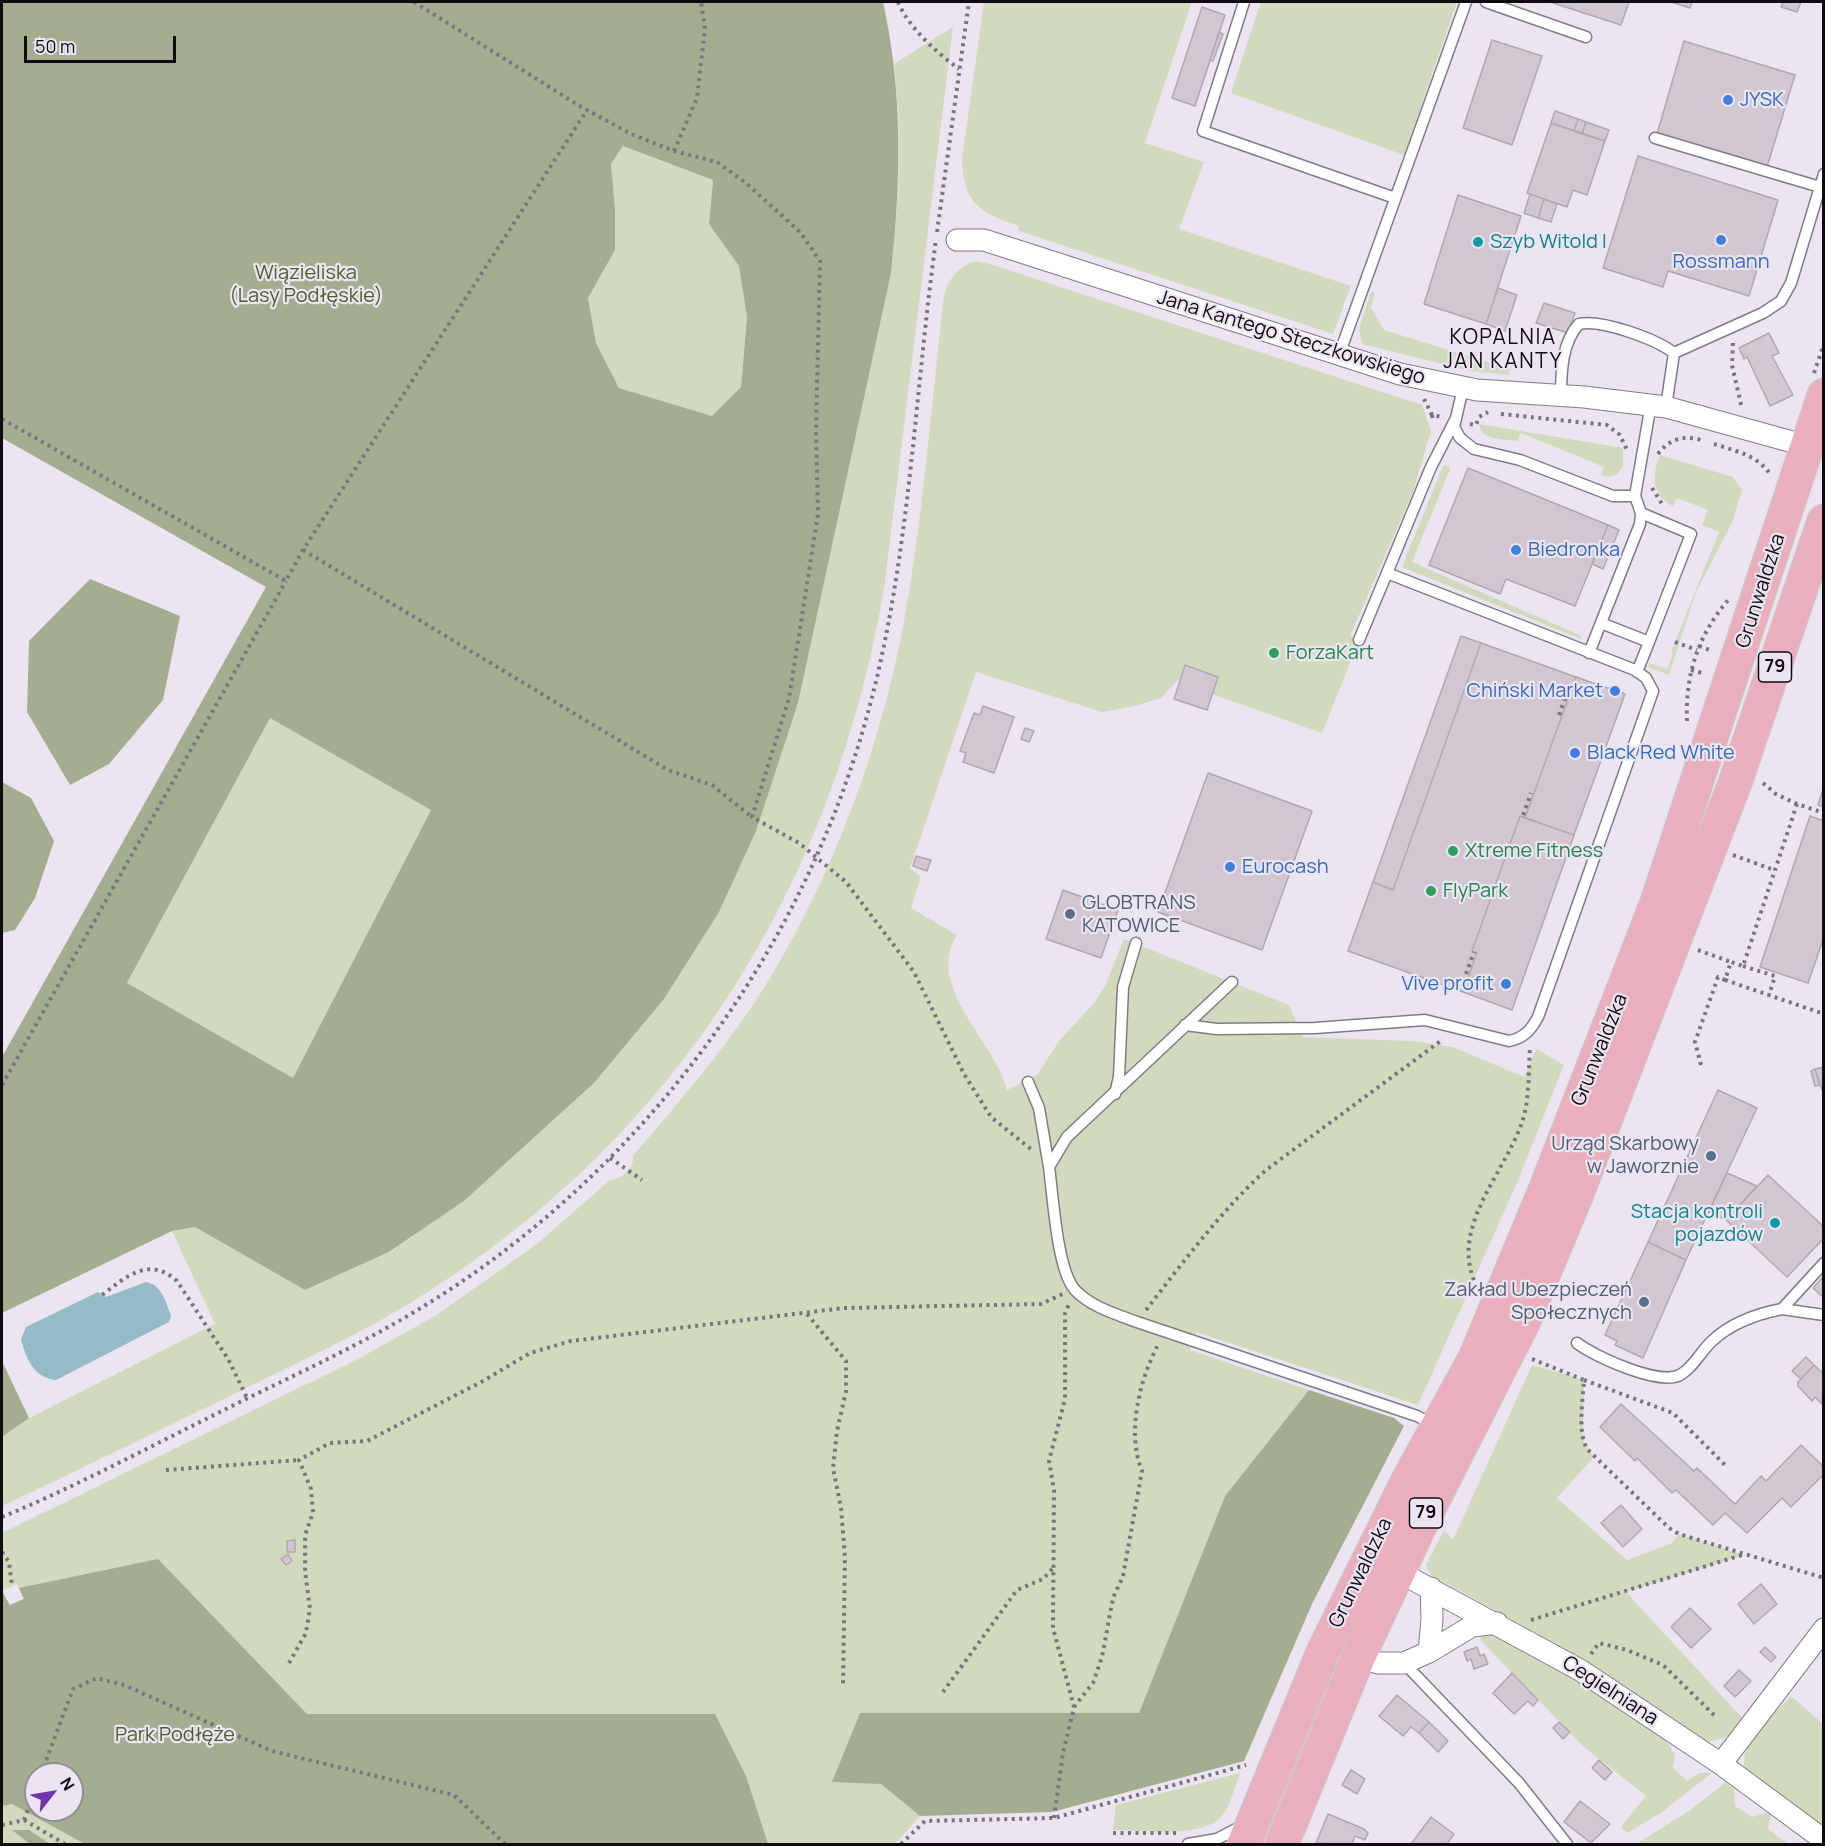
<!DOCTYPE html>
<html>
<head>
<meta charset="utf-8">
<style>
  body { margin:0 }
  #map { position:relative; width:1825px; height:1846px; overflow:hidden; background:#ebe5f2; font-family:Manrope,sans-serif }
  canvas { display:block }
  .frame { position:absolute; inset:0; border:3px solid #0e0c11; pointer-events:none }
  .north { position:absolute; left:24px; top:1762px; width:60px; height:60px; box-sizing:border-box; background:#ebe5f2; border:2px solid #938e98; border-radius:50%; rotate:59deg; font-size:16px; font-weight:700; line-height:24px; text-align:center; color:#0e0c11 }
  .north::after { content:''; display:block; margin:auto; width:21px; height:27px; background:#7236ac; clip-path:polygon(50% 0,100% 100%,50% 72%,0 100%) }
  .scale { position:absolute; left:24px; top:36px; width:152px; height:27px; box-sizing:border-box; border:3px solid #0e0c11; border-top:0; padding-left:8px; font-size:18px; line-height:21px; white-space:nowrap; color:#0e0c11; -webkit-text-stroke:4px #ebe5f2; paint-order:stroke }
</style>
</head>
<body>
<div id="map">
<canvas width="1825" height="1846"></canvas>
<div class="frame"></div>
<div class="north">N</div>
<div class="scale">50 m</div>
</div>
<script>
const ctx = document.querySelector('canvas').getContext('2d');
ctx.lineJoin = 'round';
function paint(path, color) {
  ctx.fillStyle = color;
  ctx.fill(path, 'evenodd');
}
function trace(path, color, width, dash) {
  ctx.strokeStyle = color;
  ctx.lineWidth = width;
  ctx.lineCap = dash ? 'butt' : 'round';
  ctx.setLineDash(dash || []);
  ctx.stroke(path);
}
function drawText(font, color, halo, rows, align = 'center') {
  ctx.font = font + ' Manrope,sans-serif';
  ctx.lineWidth = 4.5;
  ctx.setLineDash([]);
  ctx.textBaseline = 'middle';
  ctx.strokeStyle = halo;
  ctx.fillStyle = color;
  for (const [text, x, y, turn = 0] of rows) {
    ctx.save();
    ctx.translate(x, y);
    ctx.rotate((+turn || 0) * Math.PI / 180);
    ctx.textAlign = isNaN(turn) ? turn : align;
    if (halo) ctx.strokeText(text, 0, 0);
    ctx.fillText(text, 0, 0);
    ctx.restore();
  }
}
paint(new Path2D(`
  M984,2H1192L1145,143L1204,162L1179,229L1351,286L1333,334L1019,231V226C980,213 963,203 962,159Z
  M1261,2H1457L1404,155L1231,93Z
  M953,27L884,589C833,885 680,1133 423,1295C363,1333 297,1363 232,1395C155,1432 79,1470 2,1506V1437L29,1418L215,1324L172,1231L195,1227L305,1290L390,1252L464,1201L594,1083L665,998L719,911L756,830L798,703L891,273C899,202 902,135 894,64Z
  M623,146L713,180L709,224L739,265L747,317L741,387L712,416L619,388L596,343L588,298L615,250V209L611,164Z
  M975,261L990,264L1422,405L1431,431L1413,492L1350,636L1359,640L1322,733L1212,694L1218,677L1186,666L1181,677L1161,698L1135,706L1102,712L976,672L910,868L921,877L911,908L957,935C924,986 995,1041 1007,1090L1037,1075L1059,1041L1094,1003L1105,986L1124,939L1289,1005L1303,1037L1411,1041L1453,1047L1524,1077L1536,1049L1564,1065L1519,1178L1418,1405L1196,1332L1190,1350L1309,1390L1225,1496L1139,1713H860L881,1784L920,1816L895,1844H2V1806L12,1804L2,1797V1533L358,1359L435,1316L537,1244L610,1180C622,1179 634,1169 633,1156C683,1097 733,1040 773,973C835,868 878,753 902,632C923,521 931,407 944,295C950,277 957,268 975,261ZM17,1584L24,1599L9,1605L3,1590ZM36,1774H72V1810H36Z
  M1371,292L1375,293L1371,308L1384,330L1510,369L1509,375L1470,371L1362,344L1359,329Z
  M1479,424L1623,448V466L1617,474L1608,477L1601,475L1604,467L1521,433L1517,441C1504,439 1480,440 1479,424Z
  M1660,455L1733,477L1742,490L1732,523L1696,592L1669,675L1648,667L1650,663L1667,669L1673,654L1671,652L1719,532L1702,525L1708,510L1677,498L1673,506C1652,496 1651,476 1660,455Z
  M1447,465L1450,469L1412,562L1582,636L1581,639L1402,567L1443,466Z
  M270,718L431,810L293,1079L127,983Z
  M1532,1365L1584,1380L1583,1440L1594,1457L1557,1498L1627,1560L1672,1543L1679,1534L1744,1555L1626,1592L1745,1721C1731,1735 1720,1744 1699,1740L1565,1649L1431,1575L1426,1565L1444,1530L1453,1540Z
  M1496,1634L1598,1692L1666,1740L1675,1755L1673,1768L1687,1781L1699,1773H1712L1662,1812L1627,1833L1621,1827L1646,1796L1583,1746L1482,1642L1480,1636Z
  M1344,1651L1270,1844H1257L1288,1768Z
  M1791,1696L1823,1724V1831L1745,1772C1737,1743 1774,1715 1791,1696Z
  M1240,1773C1235,1786 1231,1805 1222,1816C1203,1839 1140,1830 1113,1830L1116,1805Z
  M1726,1782L1734,1790L1735,1806L1752,1817L1766,1813L1771,1815L1768,1829L1788,1844H1642L1639,1842L1689,1811Z`), '#d2dabe');
paint(new Path2D(`
  M2,2H883C903,92 901,182 891,273L798,703L756,831L719,912L664,999L594,1083L464,1201L389,1252L305,1290L195,1227L172,1231L2,1313V1057L266,587L2,438ZM623,146L713,180L709,224L739,266L747,317L741,387L712,416L619,388L596,343L588,298L615,250V209L611,164ZM270,718L431,810L293,1078L127,983Z
  M90,579L180,616L163,700L109,764L70,785L27,712L29,641Z
  M2,782L31,798L54,841L35,898L15,930L2,933Z
  M2,1361L29,1418L2,1437Z
  M1309,1390L1394,1418L1404,1426L1312,1604L1244,1761L1052,1812L920,1816L881,1784L832,1782L860,1713H1139L1225,1496Z
  M158,1559L307,1714H715L746,1776L768,1844H85L12,1804L2,1806V1592L10,1605L24,1599L19,1588ZM36,1774H72V1810H36Z
  M12,1830H29L50,1844H30Z`), '#a4ad90');
paint(new Path2D(`
  M146,1282C162,1285 166,1302 171,1316L169,1322L56,1380C34,1378 26,1359 21,1339L26,1327L98,1292L106,1297Z`), '#97bac7');
const building = new Path2D(`
  M1550,2H1629L1621,25Z
  M1671,2H1692L1690,8Z
  M1783,2H1801L1797,12L1781,7Z
  M1202,7L1225,15L1195,106L1172,98Z
  M1219,32L1223,34L1213,61L1210,60Z
  M1492,40L1542,56L1512,145L1463,128Z
  M1684,41L1795,75L1767,167L1657,134Z
  M1555,111L1578,119L1574,131L1551,123Z
  M1578,119L1586,122L1582,134L1574,131Z
  M1586,122L1609,130L1605,141L1582,134Z
  M1551,123L1605,141L1587,195L1573,190L1567,207L1527,193Z
  M1638,156L1778,200L1749,296L1668,271L1663,287L1603,268Z
  M1530,194L1544,199L1538,218L1524,213Z
  M1458,195L1521,216L1486,324L1424,304Z
  M1544,199L1557,204L1551,222L1538,218Z
  M1498,288L1517,295L1505,331L1486,324Z
  M1544,303L1575,313L1568,333L1536,323Z
  M1769,333L1779,353L1772,356L1793,395L1770,406L1747,357L1744,359L1739,348Z
  M1468,468L1608,525L1575,606L1506,579L1500,594L1429,565Z
  M1608,525L1619,530L1603,569L1592,564Z
  M1461,636L1481,643L1393,890L1373,882Z
  M1481,643L1576,677L1525,818L1520,816L1472,951L1477,953L1463,992L1348,951L1373,882L1393,890Z
  M1185,665L1218,677L1207,710L1174,699Z
  M1576,677L1625,694L1574,835L1525,818Z
  M983,706L1014,717L994,773L963,762L966,753L960,751L974,713L980,715Z
  M1025,728L1034,731L1029,742L1021,739Z
  M1208,773L1312,811L1262,950L1158,912Z
  M1824,786V807L1818,805Z
  M1520,816L1574,835L1512,1010L1463,992L1477,953L1472,951Z
  M1810,816L1824,821V937L1808,983L1760,967Z
  M916,856L931,860L927,871L913,866Z
  M1063,890L1118,910L1101,958L1046,939Z
  M1824,1067V1090H1822L1815,1069Z
  M1815,1069L1820,1085L1815,1086L1811,1071Z
  M1718,1090L1757,1108L1686,1260L1648,1242Z
  M1727,1173L1757,1186L1726,1220L1709,1212Z
  M1768,1175L1824,1227V1238L1787,1277L1726,1220Z
  M1648,1242L1686,1260L1643,1358L1615,1345L1617,1341L1605,1335Z
  M1824,1276V1298L1813,1288Z
  M1806,1357L1814,1365L1801,1379L1792,1371Z
  M1814,1365L1824,1374L1822,1404L1815,1397L1812,1401L1798,1386V1382Z
  M1621,1404L1694,1471L1697,1468L1735,1504L1761,1476L1766,1481L1801,1445L1824,1467V1474L1791,1507L1782,1498L1747,1533L1725,1513L1713,1525L1676,1490L1672,1493L1637,1458L1635,1461L1600,1427Z
  M1621,1505L1642,1529L1623,1547L1601,1523Z
  M295,1540V1552H287V1541Z
  M288,1554L292,1561L286,1565L281,1559Z
  M1761,1584L1777,1604L1754,1624L1738,1604Z
  M1690,1608L1711,1629L1691,1648L1671,1627Z
  M1477,1647L1480,1656L1484,1654L1488,1664L1474,1669L1471,1659L1467,1661L1464,1652Z
  M1765,1647L1776,1657L1771,1662L1760,1652Z
  M1739,1670L1751,1681L1735,1697L1724,1686Z
  M1512,1673L1538,1700L1533,1706L1528,1701L1514,1714L1493,1693Z
  M1397,1695L1429,1722L1419,1733L1411,1727L1403,1736L1379,1716Z
  M1429,1722L1448,1741L1438,1752L1419,1733Z
  M1559,1722L1570,1732L1563,1739L1553,1728Z
  M1599,1760L1612,1772L1605,1780L1592,1768Z
  M1351,1770L1365,1779L1357,1794L1342,1785Z
  M1580,1801L1610,1824L1591,1843L1564,1822Z
  M1328,1814L1364,1829L1368,1833L1365,1840L1355,1836L1352,1844L1316,1843Z
  M1431,1817L1454,1834L1447,1844H1411Z`);
paint(building, '#d2c6d0');
trace(building, '#b2a7b0', 1.5);
const lane = new Path2D(`
  M1244,2L1203,131L1395,198
  M1486,2L1586,37
  M1655,138L1820,187
  M1674,353L1763,313L1781,301L1791,283L1824,174
  M1339,355L1466,2
  M1463,388L1454,427L1460,438L1474,449L1520,460L1613,496H1635
  M1561,396C1561,372 1562,342 1579,324C1601,319 1656,339 1674,353
  M1666,407L1674,353
  M1601,623L1649,642L1691,534L1641,513
  M1359,640L1387,573
  M1589,653L1640,524L1641,513L1635,496L1651,404
  M1637,672L1649,642
  M1232,982L1067,1137L1049,1167C1053,1196 1057,1270 1075,1290C1091,1307 1116,1314 1137,1322L1417,1416L1435,1425
  M1185,1025L1217,1029L1315,1028L1425,1020L1509,1041C1524,1038 1531,1030 1538,1017L1653,691L1646,678L1635,670L1387,573L1431,467L1455,420
  M1028,1082L1039,1108L1049,1167
  M1115,1094L1119,1077L1123,987L1136,943
  M1824,1263L1782,1309L1824,1315
  M1577,1343C1595,1357 1660,1386 1680,1375C1693,1368 1701,1351 1712,1341C1731,1323 1756,1314 1782,1309
  M1404,1663L1519,1783L1567,1844
  M1188,1844L1217,1839L1242,1826`);
const street = new Path2D(`
  M957,240H984L1400,374L1477,390L1584,397L1666,407L1807,446
  M1388,1566L1580,1670L1721,1764L1824,1840
  M1429,1652L1432,1619L1431,1588
  M1358,1658L1379,1663H1404L1429,1652L1472,1626L1497,1623
  M1721,1764L1824,1629`);
const primary = new Path2D(`
  M1244,1844L1323,1652L1407,1482L1475,1358L1545,1190L1657,902L1824,395
  M1282,1844L1358,1658L1418,1530L1524,1321L1575,1199L1735,783L1824,521`);
trace(lane, '#807b87', 13);
trace(street, '#807b87', 23);
trace(primary, '#cacacb', 35);
trace(new Path2D(`
  M414,2L578,105L631,134L674,151L717,162L746,183L800,232L820,261L816,431L818,514L789,698L752,817L799,843L846,882L914,972L964,1074L991,1117L1032,1150
  M898,2C909,28 936,52 959,69
  M674,151L697,98L705,28L701,2
  M937,232L969,2
  M1733,343L1732,365L1742,409
  M1814,373L1824,344
  M1424,399L1432,415L1442,417
  M1501,414L1607,425L1620,435L1627,450
  M1432,415L1433,421
  M2,419L286,581L303,550L587,110
  M1470,424L1476,425L1479,417L1488,412
  M1714,444C1735,451 1759,455 1771,476
  M1658,454C1669,439 1683,435 1701,440
  M1652,488L1662,504
  M303,550L668,770L712,785L752,817
  M1675,642L1697,650
  M1699,646L1710,650
  M1691,670L1702,673
  M1559,715L1567,693
  M1687,721C1685,675 1698,635 1729,599
  M1763,783L1776,794L1797,804
  M1523,815L1531,793
  M1733,855L1774,870
  M1698,950L1731,962
  M1743,966L1775,976L1769,995
  M1466,974L1474,952
  M1725,980L1824,1014
  M1701,1065L1695,1042L1718,977L1725,980L1731,962L1743,966L1797,804L1824,813
  M2,1085L286,581
  M610,1158L642,1180
  M1477,1287C1448,1230 1502,1177 1521,1125C1530,1102 1528,1073 1530,1048
  M102,1295C127,1276 149,1256 177,1281L228,1359L247,1398
  M1146,1310C1184,1261 1221,1211 1266,1170L1442,1040
  M807,1314L846,1361V1391L837,1431L833,1468L841,1508L845,1557L843,1684
  M1532,1359L1584,1380C1583,1402 1577,1429 1587,1449L1669,1528L1679,1534L1824,1578
  M1584,1380L1673,1413L1727,1467
  M166,1470L299,1460
  M2,1517C75,1487 147,1448 218,1413C287,1378 358,1347 424,1306C639,1174 800,958 867,716C910,561 914,398 936,240
  M2,1552L9,1562L12,1586
  M1824,1585V1589
  M1531,1620L1742,1555
  M1591,1654L1599,1643L1627,1650L1663,1665L1716,1717
  M289,1663L306,1633L310,1609L305,1571V1535L313,1513L311,1489L299,1460L330,1443L367,1441L483,1381L530,1353L571,1341L844,1308L1041,1304L1063,1294
  M943,1692L1017,1590L1043,1579L1053,1568
  M1074,1707L1093,1683L1102,1657L1113,1598L1123,1576L1142,1471C1126,1432 1140,1378 1159,1343
  M41,1774L73,1689L97,1678L124,1685L272,1751L454,1795L505,1844
  M1054,1818L1063,1753L1074,1707L1053,1628L1054,1490L1049,1461L1065,1399V1313L1069,1304
  M24,1820L36,1788
  M2,1825L24,1820L65,1844
  M1113,1833H1179
  M901,1844L925,1821L1054,1818L1246,1765`), '#79757e', 4, [3, 4.5]);
trace(lane, '#fff', 10);
trace(street, '#fff', 21);
trace(primary, '#e9afbc', 33);
for (const [x, y, r, color] of [
  [1728,100,6,"#3f7fe0"],
  [1721,240,6,"#3f7fe0"],
  [1478,242,6,"#0f9aa8"],
  [1516,550,6,"#3f7fe0"],
  [1274,653,6,"#2e9e5b"],
  [1615,691,6,"#3f7fe0"],
  [1575,753,6,"#3f7fe0"],
  [1453,851,6,"#2e9e5b"],
  [1230,867,6,"#3f7fe0"],
  [1431,891,6,"#2e9e5b"],
  [1070,914,6,"#5c6f8a"],
  [1506,984,6,"#3f7fe0"],
  [1711,1156,6,"#5c6f8a"],
  [1775,1223,6,"#0f9aa8"],
  [1644,1302,6,"#5c6f8a"]
]) {
  const dot = new Path2D();
  dot.arc(x, y, r, 0, 2 * Math.PI);
  ctx.fillStyle = color;
  ctx.fill(dot);
  trace(dot, '#ebe5f2', 2);
}
for (const [x, y, w] of [
  [1775,667,33],
  [1426,1513,33]
]) {
  const box = new Path2D();
  box.roundRect(x - w / 2, y - 15, w, 30, 4.5);
  ctx.fillStyle = '#ebe5f2';
  ctx.fill(box);
  trace(box, '#0e0c11', 1.5);
}
drawText('bold 18px', '#0e0c11', null, [
  ["79",1775,667],
  ["79",1426,1513]
]);
drawText('20px', '#366cbe', '#ebe5f2', [
  ["JYSK",1740,100],
  ["Rossmann",1721,262,"center"],
  ["Biedronka",1528,550],
  ["Chiński Market",1603,691,"right"],
  ["Black Red White",1587,753],
  ["Eurocash",1242,867],
  ["Vive profit",1494,984,"right"]
], 'left');
drawText('20px', '#0d838f', '#ebe5f2', [
  ["Szyb Witold I",1490,242],
  ["Stacja kontroli",1763,1212,"right"],
  ["pojazdów",1763,1235,"right"]
], 'left');
drawText('20px', '#515c2c', '#ebe5f2', [
  ["Wiązieliska",306,273],
  ["(Lasy Podłęskie)",306,296],
  ["Park Podłęże",175,1735]
]);
drawText('20px', '#0e0c11', '#ebe5f2', [
  ["Jana Kantego Steczkowskiego",1291,338,17],
  ["Grunwaldzka",1761,591,-72],
  ["Grunwaldzka",1600,1050,-68],
  ["Grunwaldzka",1361,1573,-64],
  ["Cegielniana",1610,1691,33]
]);
drawText('20px', '#27864d', '#ebe5f2', [
  ["ForzaKart",1286,653],
  ["Xtreme Fitness",1465,851],
  ["FlyPark",1443,891]
], 'left');
drawText('20px', '#4e5e75', '#ebe5f2', [
  ["GLOBTRANS",1082,903,"left"],
  ["KATOWICE",1082,926,"left"],
  ["Urząd Skarbowy",1699,1144],
  ["w Jaworznie",1699,1167],
  ["Zakład Ubezpieczeń",1632,1290],
  ["Społecznych",1632,1313]
], 'right');
ctx.letterSpacing = '1.5px';
drawText('21px', '#0e0c11', '#ebe5f2', [
  ["KOPALNIA",1503,338],
  ["JAN KANTY",1503,362]
]);
ctx.letterSpacing = '0px';
</script>
</body>
</html>
